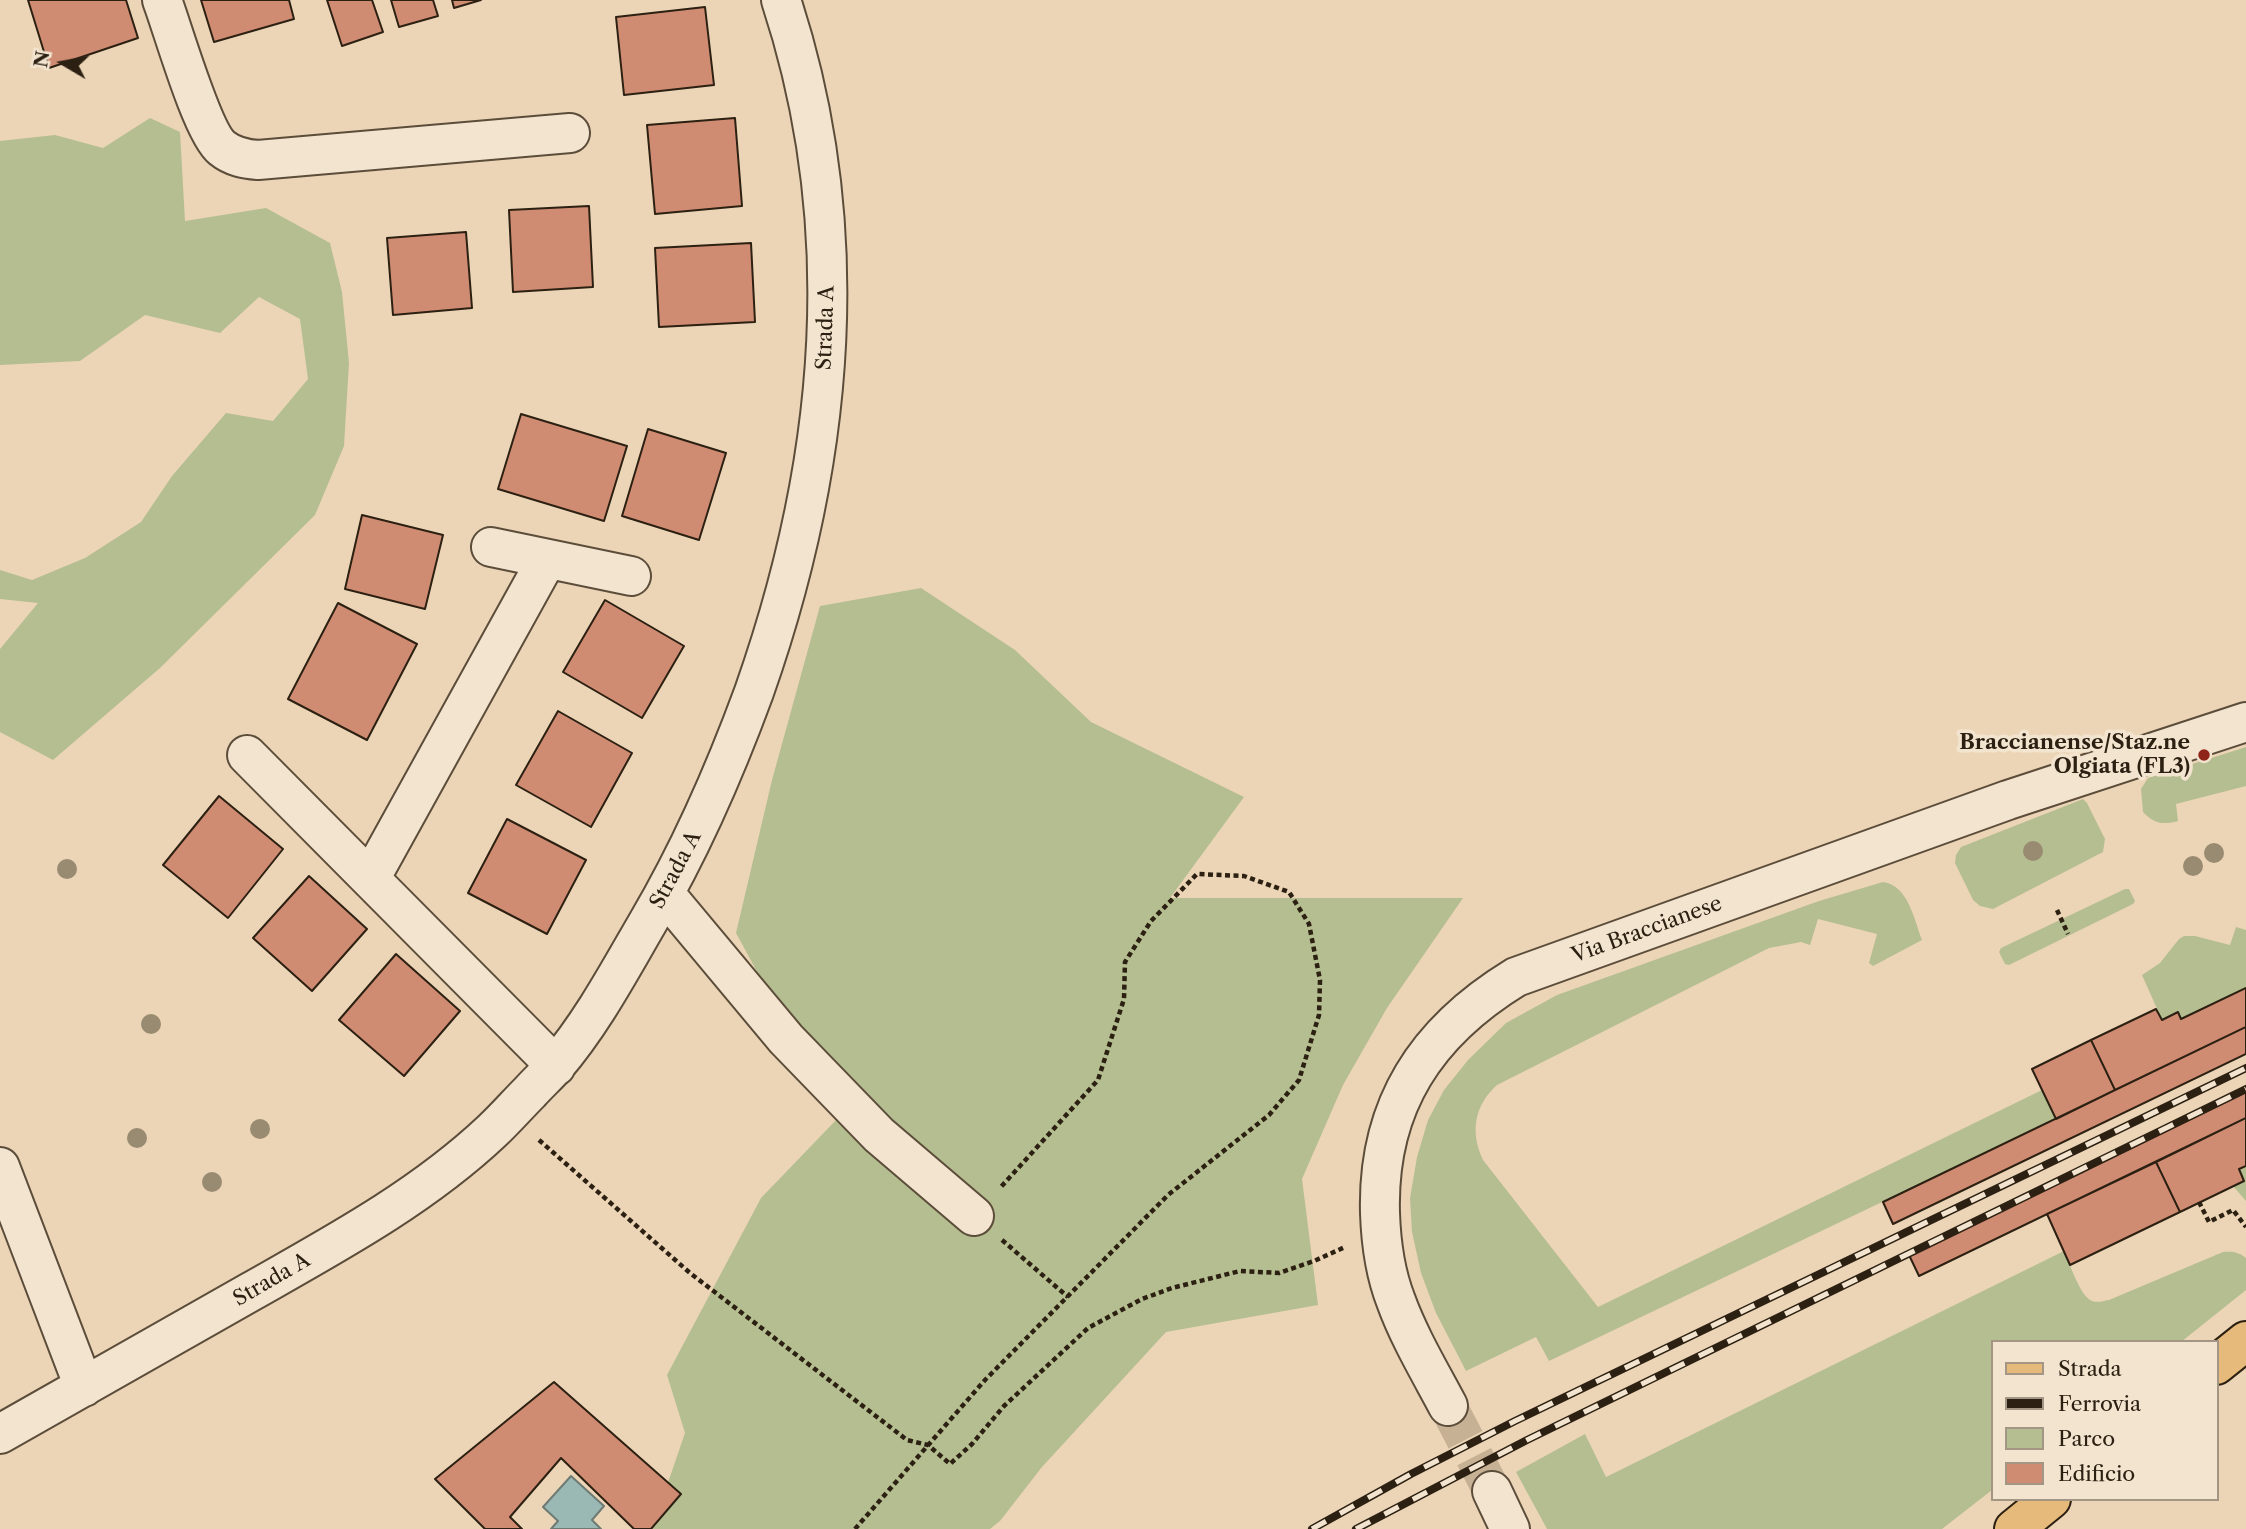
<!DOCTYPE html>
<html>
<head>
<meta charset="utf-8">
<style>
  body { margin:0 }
  #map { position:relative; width:2246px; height:1529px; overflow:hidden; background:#ecd5b6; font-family:"Libre Caslon Text",serif }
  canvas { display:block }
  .legend { position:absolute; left:1991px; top:1340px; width:228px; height:161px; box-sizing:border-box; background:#f3e4d0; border:2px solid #a39684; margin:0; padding:9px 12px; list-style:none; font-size:21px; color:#2c2012 }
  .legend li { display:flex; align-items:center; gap:14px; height:35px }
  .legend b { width:35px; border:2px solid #a39684 }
  .north { position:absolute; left:28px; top:28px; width:70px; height:70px; -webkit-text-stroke:5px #f3e4d0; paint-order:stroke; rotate:280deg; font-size:19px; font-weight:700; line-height:28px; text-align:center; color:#2c2012 }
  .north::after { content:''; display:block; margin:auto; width:24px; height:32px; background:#2c2012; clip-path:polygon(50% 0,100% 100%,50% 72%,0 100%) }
</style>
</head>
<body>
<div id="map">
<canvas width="2246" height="1529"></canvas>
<ul class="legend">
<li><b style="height:9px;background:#e6ba7b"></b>Strada</li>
<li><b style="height:9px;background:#2c2012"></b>Ferrovia</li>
<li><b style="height:19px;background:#b5be90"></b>Parco</li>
<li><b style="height:19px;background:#cf8c72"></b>Edificio</li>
</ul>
<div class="north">N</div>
</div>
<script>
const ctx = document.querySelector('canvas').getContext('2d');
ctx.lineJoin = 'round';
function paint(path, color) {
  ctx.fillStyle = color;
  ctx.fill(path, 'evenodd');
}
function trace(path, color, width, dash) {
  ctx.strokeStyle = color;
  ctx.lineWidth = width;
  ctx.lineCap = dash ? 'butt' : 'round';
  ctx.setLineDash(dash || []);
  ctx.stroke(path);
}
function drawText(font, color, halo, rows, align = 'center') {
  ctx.font = font + ' "Libre Caslon Text",serif';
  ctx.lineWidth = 7;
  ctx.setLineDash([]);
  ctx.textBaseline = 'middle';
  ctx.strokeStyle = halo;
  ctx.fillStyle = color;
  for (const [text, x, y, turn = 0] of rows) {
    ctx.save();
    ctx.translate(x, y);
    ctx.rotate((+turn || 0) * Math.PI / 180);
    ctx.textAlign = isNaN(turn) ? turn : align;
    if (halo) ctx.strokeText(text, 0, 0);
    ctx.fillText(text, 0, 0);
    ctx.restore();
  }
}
paint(new Path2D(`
  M150,118L180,132L185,221L266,208L330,243L342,292L349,363L344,446L315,515L160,668L53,760L0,732V649L38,603L0,599V570L32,580L85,558L141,522L172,476L226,413L273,421L308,379L300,319L259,297L220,333L145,315L80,361L0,365V141L55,135L103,148Z
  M921,588L1015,650L1091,722L1244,797L1170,898H1463L1387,1008L1343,1085L1302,1179L1318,1305L1166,1332L1042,1467L1000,1521L990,1529H652L685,1433L667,1375L761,1198L864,1091L793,1038L736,933L772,780L820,606Z
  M2246,747V786L2176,804L2178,821C2163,825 2154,824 2143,812L2141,789L2148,778Z
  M2083,799L2087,803L2105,839L2103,852L1993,909L1980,906L1973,900L1955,863L1956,855L1961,847Z
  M1883,882C1908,885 1914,919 1922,940L1873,966L1869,963L1877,934L1818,919L1810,945L1801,942L1769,948L1497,1085C1474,1106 1470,1132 1483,1160L1598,1307L2042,1090L2056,1119L1549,1361L1536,1337L1466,1371L1436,1313L1421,1273L1412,1232L1410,1198L1417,1157L1428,1120L1444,1090L1468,1060L1506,1023L1557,995L1819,901Z
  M2125,889H2129L2135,901L2133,904L2009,965L2005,964L1999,952L2001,948Z
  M2236,927L2246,930V988L2181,1019L2162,1020L2142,975L2160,963L2179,939L2184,936H2195L2230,945Z
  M2246,1166V1201L2233,1186L2244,1181L2239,1169Z
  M2064,1251C2070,1264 2080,1296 2092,1301C2098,1303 2103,1301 2109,1300L2223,1252C2232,1251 2239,1252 2246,1258V1290L2181,1342H1992V1490L1942,1529H1547L1516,1472L1585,1434L1606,1477Z`), '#b5be90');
const water = new Path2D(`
  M571,1476L604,1506L592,1520L601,1529H551L558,1521L543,1507Z`);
paint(water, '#9ab8b4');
trace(water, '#6e7b73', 2);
const building = new Path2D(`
  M28,0H126L138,38L49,68Z
  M201,0H289L294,19L214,42Z
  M327,0H372L383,32L342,46Z
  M391,0H433L438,16L399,27Z
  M452,0H481L454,8Z
  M705,7L714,85L624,95L616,17Z
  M735,118L742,206L655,214L647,125Z
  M589,206L593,287L513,292L509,210Z
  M466,232L472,308L393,315L387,238Z
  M751,243L755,322L659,327L655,248Z
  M521,414L627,446L604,521L498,489Z
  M648,429L726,453L699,540L622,516Z
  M362,515L443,535L425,609L345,589Z
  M605,600L684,646L642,718L563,672Z
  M338,603L417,644L367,740L288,699Z
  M558,711L632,753L591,827L516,785Z
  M219,796L283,849L228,918L163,865Z
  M507,819L586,860L547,934L468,893Z
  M309,876L367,929L312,991L253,938Z
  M396,954L460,1011L404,1076L339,1020Z
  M2246,988V1027L2115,1090L2091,1040L2156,1009L2162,1020L2178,1012L2181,1019Z
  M2246,1027V1054L1893,1224L1883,1202Z
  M2091,1040L2115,1090L2056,1119L2032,1069Z
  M2246,1092V1118L1919,1276L1909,1255Z
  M2246,1118V1166L2239,1169L2244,1181L2180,1212L2156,1162Z
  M2156,1162L2180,1212L2070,1265L2047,1214Z
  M554,1382L681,1494L651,1529H634L561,1458L510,1517L522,1529H485L435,1479Z`);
paint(building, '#cf8c72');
trace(building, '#2c2012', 2);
trace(new Path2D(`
  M1448,1406L1492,1491`), '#c6b195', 38, [38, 19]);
const minor = new Path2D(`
  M162,0C173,29 202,132 222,148C233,157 245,159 258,160L570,133
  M491,547L631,576
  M247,755L556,1066
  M370,879L547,559
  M665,894L786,1039L879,1135L974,1216
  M0,1167L84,1387
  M1448,1406C1430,1372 1409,1337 1396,1301C1385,1273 1381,1243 1380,1213C1377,1106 1426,1032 1516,977L2008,800L2246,722
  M0,1434C84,1386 168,1339 252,1291C335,1244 422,1197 492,1131C505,1119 517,1105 530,1092C538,1083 547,1075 555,1066C592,1023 620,970 648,922C691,849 725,771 754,692C834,465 857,231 781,0
  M1492,1491L1510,1529`);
const major = new Path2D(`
  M2216,1365L2246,1341
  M2014,1529L2051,1499`);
trace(minor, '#5c4d3b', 42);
trace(major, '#2c2012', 42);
trace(new Path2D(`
  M2057,910L2068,934
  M539,1140L690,1273L907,1440L928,1445L950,1464L972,1444L1004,1406L1088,1328L1142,1299L1172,1288L1240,1271L1279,1273L1314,1261L1345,1247
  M2199,1202L2209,1222L2233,1210L2246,1227
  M1002,1240L1068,1297
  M855,1529L985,1380L1168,1195L1269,1115L1299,1080L1319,1015L1320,980L1309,924L1289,892L1244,876L1197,874L1151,921L1125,962L1124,999L1098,1080L1000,1188`), '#2c2012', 4.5, [5, 3.5]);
trace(minor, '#f3e4d0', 38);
trace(major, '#e6ba7b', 38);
const rail = new Path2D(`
  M1312,1529L1411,1474L1515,1421L2246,1068
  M1356,1529L1527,1440L2246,1089`);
trace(rail, '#2c2012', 8);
trace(rail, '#f3e4d0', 5, [16]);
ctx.fillStyle = '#998b71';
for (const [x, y] of [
  [2033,851],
  [2214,853],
  [2193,866],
  [67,869],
  [151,1024],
  [260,1129],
  [137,1138],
  [212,1182]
]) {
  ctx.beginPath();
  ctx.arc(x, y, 10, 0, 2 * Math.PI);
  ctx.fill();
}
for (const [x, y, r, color] of [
  [2204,755,7,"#8f2418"]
]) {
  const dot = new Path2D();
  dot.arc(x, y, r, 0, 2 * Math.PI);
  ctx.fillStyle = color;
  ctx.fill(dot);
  trace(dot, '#f3e4d0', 2.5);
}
drawText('21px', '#2c2012', '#f3e4d0', [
  ["Strada A",826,328,-88],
  ["Strada A",676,870,-62],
  ["Via Braccianese",1647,930,-20],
  ["Strada A",272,1280,-30]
]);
drawText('bold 21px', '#2c2012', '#f3e4d0', [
  ["Braccianense/Staz.ne",2190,743],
  ["Olgiata (FL3)",2190,767]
], 'right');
</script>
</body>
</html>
